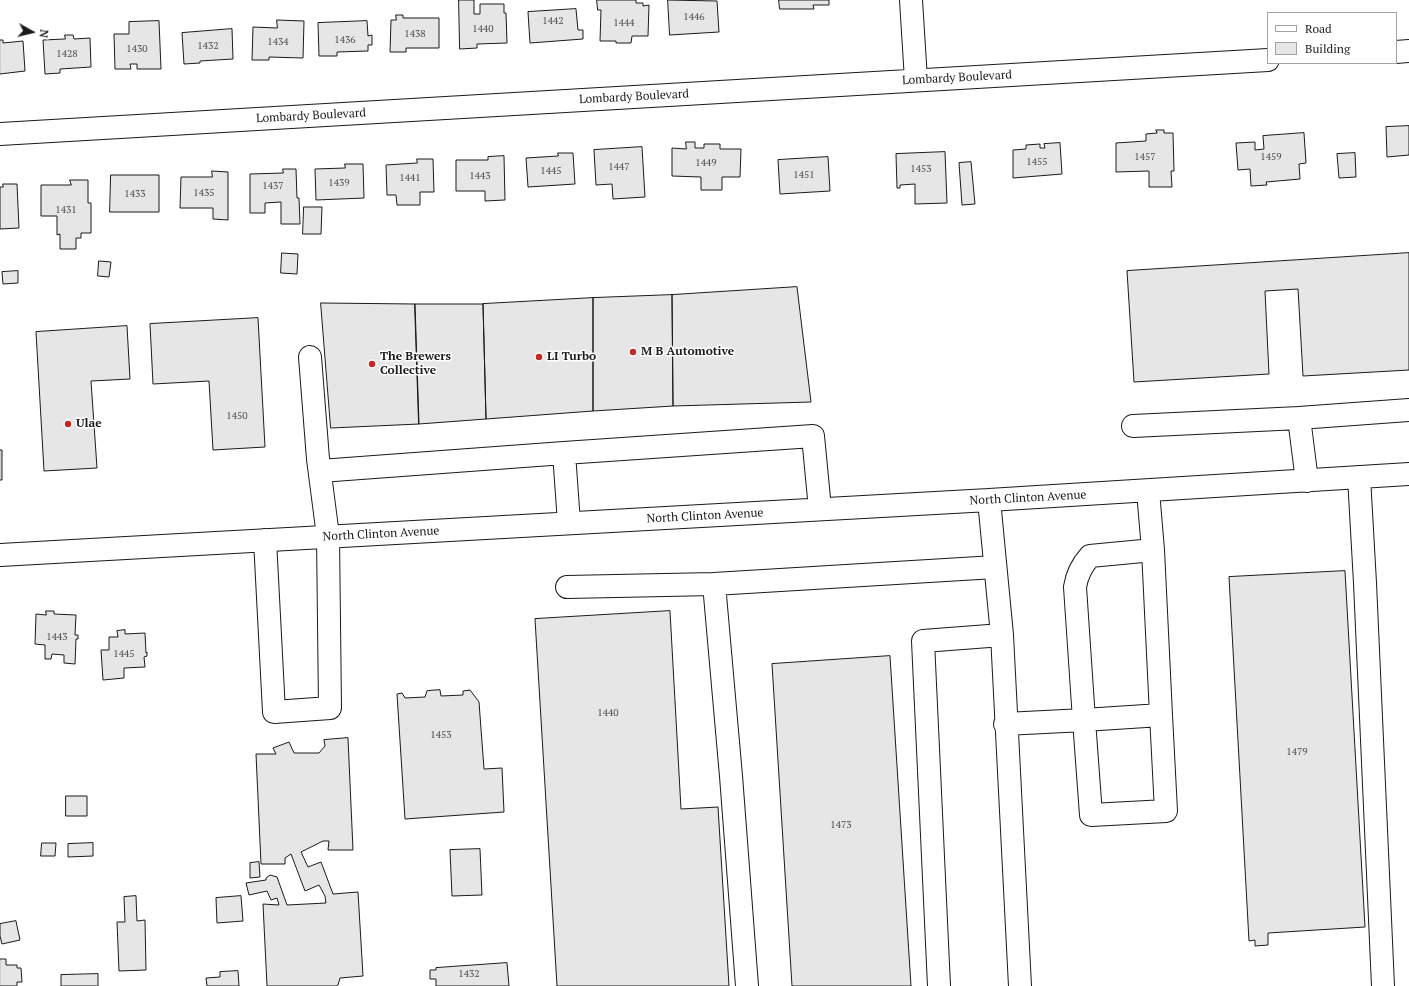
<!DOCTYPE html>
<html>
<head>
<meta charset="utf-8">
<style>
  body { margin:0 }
  #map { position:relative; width:1409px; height:986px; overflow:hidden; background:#fff; font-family:"PT Serif",serif }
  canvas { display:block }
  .legend { position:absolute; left:1267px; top:12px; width:130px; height:52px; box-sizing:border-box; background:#fff; border:1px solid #a3a3a3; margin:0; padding:5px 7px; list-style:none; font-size:12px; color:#1a1a1a }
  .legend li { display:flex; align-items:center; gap:8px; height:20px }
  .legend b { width:20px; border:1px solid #a3a3a3 }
  .north { position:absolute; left:12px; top:12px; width:40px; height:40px; -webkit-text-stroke:3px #fff; paint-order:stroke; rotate:98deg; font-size:11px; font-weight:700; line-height:16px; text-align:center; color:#1a1a1a }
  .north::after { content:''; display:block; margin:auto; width:14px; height:18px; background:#1a1a1a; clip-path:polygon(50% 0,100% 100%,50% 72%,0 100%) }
</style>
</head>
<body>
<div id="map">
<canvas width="1409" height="986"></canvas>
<ul class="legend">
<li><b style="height:5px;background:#fff"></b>Road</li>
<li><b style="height:11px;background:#e6e6e6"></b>Building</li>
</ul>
<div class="north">N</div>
</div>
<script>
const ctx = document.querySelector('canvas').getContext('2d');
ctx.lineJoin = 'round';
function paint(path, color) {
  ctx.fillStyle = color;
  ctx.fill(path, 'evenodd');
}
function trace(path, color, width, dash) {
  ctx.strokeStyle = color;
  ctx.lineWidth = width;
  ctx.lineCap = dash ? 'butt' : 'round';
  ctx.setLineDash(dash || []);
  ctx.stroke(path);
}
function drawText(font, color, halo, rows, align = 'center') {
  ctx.font = font + ' "PT Serif",serif';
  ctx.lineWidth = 3;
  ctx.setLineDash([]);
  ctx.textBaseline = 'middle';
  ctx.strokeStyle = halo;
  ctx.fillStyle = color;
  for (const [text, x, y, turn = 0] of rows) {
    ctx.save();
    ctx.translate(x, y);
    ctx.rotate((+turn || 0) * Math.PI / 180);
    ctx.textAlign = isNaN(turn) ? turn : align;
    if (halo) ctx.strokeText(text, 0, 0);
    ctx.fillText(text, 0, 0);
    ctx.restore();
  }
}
const building = new Path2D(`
  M459,0H474V14H480V4H504V13H506L507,43L477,44V48L460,49Z
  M597,0H636V3H643V6L649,5L648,36H632L631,43H616V41H600L601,10H598Z
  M668,0L717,1L719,32L670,35Z
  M779,0H829V5H813L814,9H780Z
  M576,9L578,30H583V39L530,43L528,12Z
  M396,15H403V18H439V48H406V52H390L391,20H396Z
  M277,20L304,21L303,58L269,57V60H252L253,27L277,28Z
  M159,21L161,69H137V64H130L131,69H115L114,34H129V22Z
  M367,21L368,36L372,35V45H368V51L337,52V56H319L318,23Z
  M232,29L233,59L200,61V63L184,64L182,33Z
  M65,35H73L74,39L90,38L91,67L60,69V73L45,74L43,40L65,39Z
  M0,40H3V43L23,41L25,71L0,74Z
  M1409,126V155L1387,157L1386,127Z
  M1156,130H1164V133H1173L1174,171H1171L1172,187H1149V171L1116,172V143L1146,141V134L1157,133Z
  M1304,133L1306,163L1299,164L1300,179L1266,182L1267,185L1251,186L1250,169L1238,170L1236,143L1255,142V150L1264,149L1263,136Z
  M686,142H695V148H704V144H720V149H741L740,177H722V190H701V177L672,176V148L686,149Z
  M1060,143L1062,174L1013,178V150L1026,149V145L1040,144V148H1045L1044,144Z
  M642,147L645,197L613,199L612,184L596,185L594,150Z
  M945,152L947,203L915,204V184L900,185V188H897L896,154Z
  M558,153H573L575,184L528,187L526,158L558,156Z
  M1355,153L1356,177L1339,178L1337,154Z
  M504,156L505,200L485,201V191H456V160H488V157Z
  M828,157L830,191L780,194L778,160Z
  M417,159H433L434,192H420V205H397L396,195H387L386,165L417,163Z
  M971,162L975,204L962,205L959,163Z
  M345,164H363L364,198L316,200L315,169L345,168Z
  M283,169H296L297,198H299L300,224H281V202L265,203V213H250V174L283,173Z
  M212,171L228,172V220L213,219V208H180L181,177H212Z
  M111,175H159V212H110Z
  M70,180H88V203H91V233H81V238H76V249H60V234L57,235V216H41V185H71Z
  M3,184H17L19,228L0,229V187H3Z
  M304,207H322L321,234H303Z
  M282,253L298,254L297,274L281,273Z
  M1409,253V370L1303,376L1298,289L1265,291L1269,374L1134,382L1127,271Z
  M99,261L111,262L109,277L98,276Z
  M18,271V283L3,284L2,272Z
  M797,287L811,402L673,406L672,295Z
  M672,295L673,406L593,411V298Z
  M593,298V411L486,419L483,304Z
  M321,303L415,304L419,424L331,428Z
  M415,304H483L486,419L419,424Z
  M258,318L265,447L213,450L209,381L153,384L150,324Z
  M127,326L130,379L91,381L97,468L44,471L36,332Z
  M0,450H2V480H0Z
  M1345,571L1365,927L1268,933V945L1255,946V940L1249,941L1229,577Z
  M46,611H54V614L76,615L75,635H78V639H76L75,664L64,663V655L52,654L51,659H45V645L35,644L36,614L46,615Z
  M670,611L681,809L718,807L729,986H557L535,619Z
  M125,630V634L145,633L146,653L147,652V656L144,657L145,667L124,668V678L103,680L101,650H109V637H118L117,631Z
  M890,656L911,986H792L772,664Z
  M440,690L441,696L463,695V691L470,690L479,702L484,769L502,768L504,812L405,819L397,694L402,693L405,698L425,697L427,691Z
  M348,738L353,850H328L329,841H323L301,852L308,867L321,862L333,894L358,892L363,976L340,978L338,985L336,986H267L263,904L279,905L277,898L271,900L267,891L249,895L246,883L266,880V878L270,875L277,877L287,905L326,903L325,896L319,885L305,891L291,854L285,858V864H261L256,754H276L273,748L289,742L294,753H319L325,746L324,740Z
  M66,796H87V816H66Z
  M42,843H56L55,856H41Z
  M93,843V856L68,857V844Z
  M480,849L482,895L452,896L450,850Z
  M259,862L260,877L250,878V863Z
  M136,896L137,921L145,920L146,970L119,971L117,922H125L124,897Z
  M241,896L243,921L217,923L216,898Z
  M16,921L20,940L2,944L0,936V924Z
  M0,959H6V965H17V968H21L22,982H17V986H0Z
  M507,963L509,986H436V979H430V970H436V968Z
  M238,971L239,986H207L206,978L220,977V972Z
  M98,974V986H61V975Z`);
paint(building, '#e6e6e6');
trace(building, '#1a1a1a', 1);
const minor = new Path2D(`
  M911,0L916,80
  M1396,52L1409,51
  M0,134L1268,60
  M1133,426L1299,418
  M564,453L569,523
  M320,471L564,453L813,436L820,509
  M1359,477L1365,583L1383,986
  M1307,481L1299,418L1409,410
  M1148,491L1153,550L1161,715L1084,720L1075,587C1077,574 1082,565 1090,556L1153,550
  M989,500L1002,635L1020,986
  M265,540L274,712L330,708L328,536L318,459L310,357
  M0,555L989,500L1409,474
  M567,587L714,584
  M1005,724L1084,720L1091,815L1166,811L1161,715
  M747,986L731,776L714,584L995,567
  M939,986L923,641L1002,635`);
trace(minor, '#1a1a1a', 24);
trace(minor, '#fff', 22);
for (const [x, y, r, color] of [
  [633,352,4,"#c62828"],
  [539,357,4,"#c62828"],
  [372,364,4,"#c62828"],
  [68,424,4,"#c62828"]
]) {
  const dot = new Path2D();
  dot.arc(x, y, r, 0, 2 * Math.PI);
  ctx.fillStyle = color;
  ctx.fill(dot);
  trace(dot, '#fff', 1.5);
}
drawText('10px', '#4d4d4d', null, [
  ["1446",694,17],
  ["1442",553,21],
  ["1444",624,23],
  ["1440",483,29],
  ["1438",415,34],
  ["1436",345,40],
  ["1434",278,42],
  ["1432",208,46],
  ["1430",137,49],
  ["1428",67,54],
  ["1457",1145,157],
  ["1459",1271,157],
  ["1455",1037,162],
  ["1449",706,163],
  ["1447",619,167],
  ["1453",921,169],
  ["1445",551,171],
  ["1451",804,175],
  ["1443",480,176],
  ["1441",410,178],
  ["1439",339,183],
  ["1437",273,186],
  ["1435",204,193],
  ["1433",135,194],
  ["1431",66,210],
  ["1450",237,416],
  ["1443",57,637],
  ["1445",124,654],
  ["1440",608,713],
  ["1453",441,735],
  ["1479",1297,752],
  ["1473",841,825],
  ["1432",469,974]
]);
drawText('12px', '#1a1a1a', '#fff', [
  ["Lombardy Boulevard",957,78,-3],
  ["Lombardy Boulevard",634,97,-3],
  ["Lombardy Boulevard",311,116,-3],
  ["North Clinton Avenue",1028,498,-3],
  ["North Clinton Avenue",705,516,-3],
  ["North Clinton Avenue",381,534,-3]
]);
drawText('bold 12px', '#1a1a1a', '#fff', [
  ["M B Automotive",641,352],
  ["The Brewers",380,357],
  ["Collective",380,371],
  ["LI Turbo",547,357],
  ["Ulae",76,424]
], 'left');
</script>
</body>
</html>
